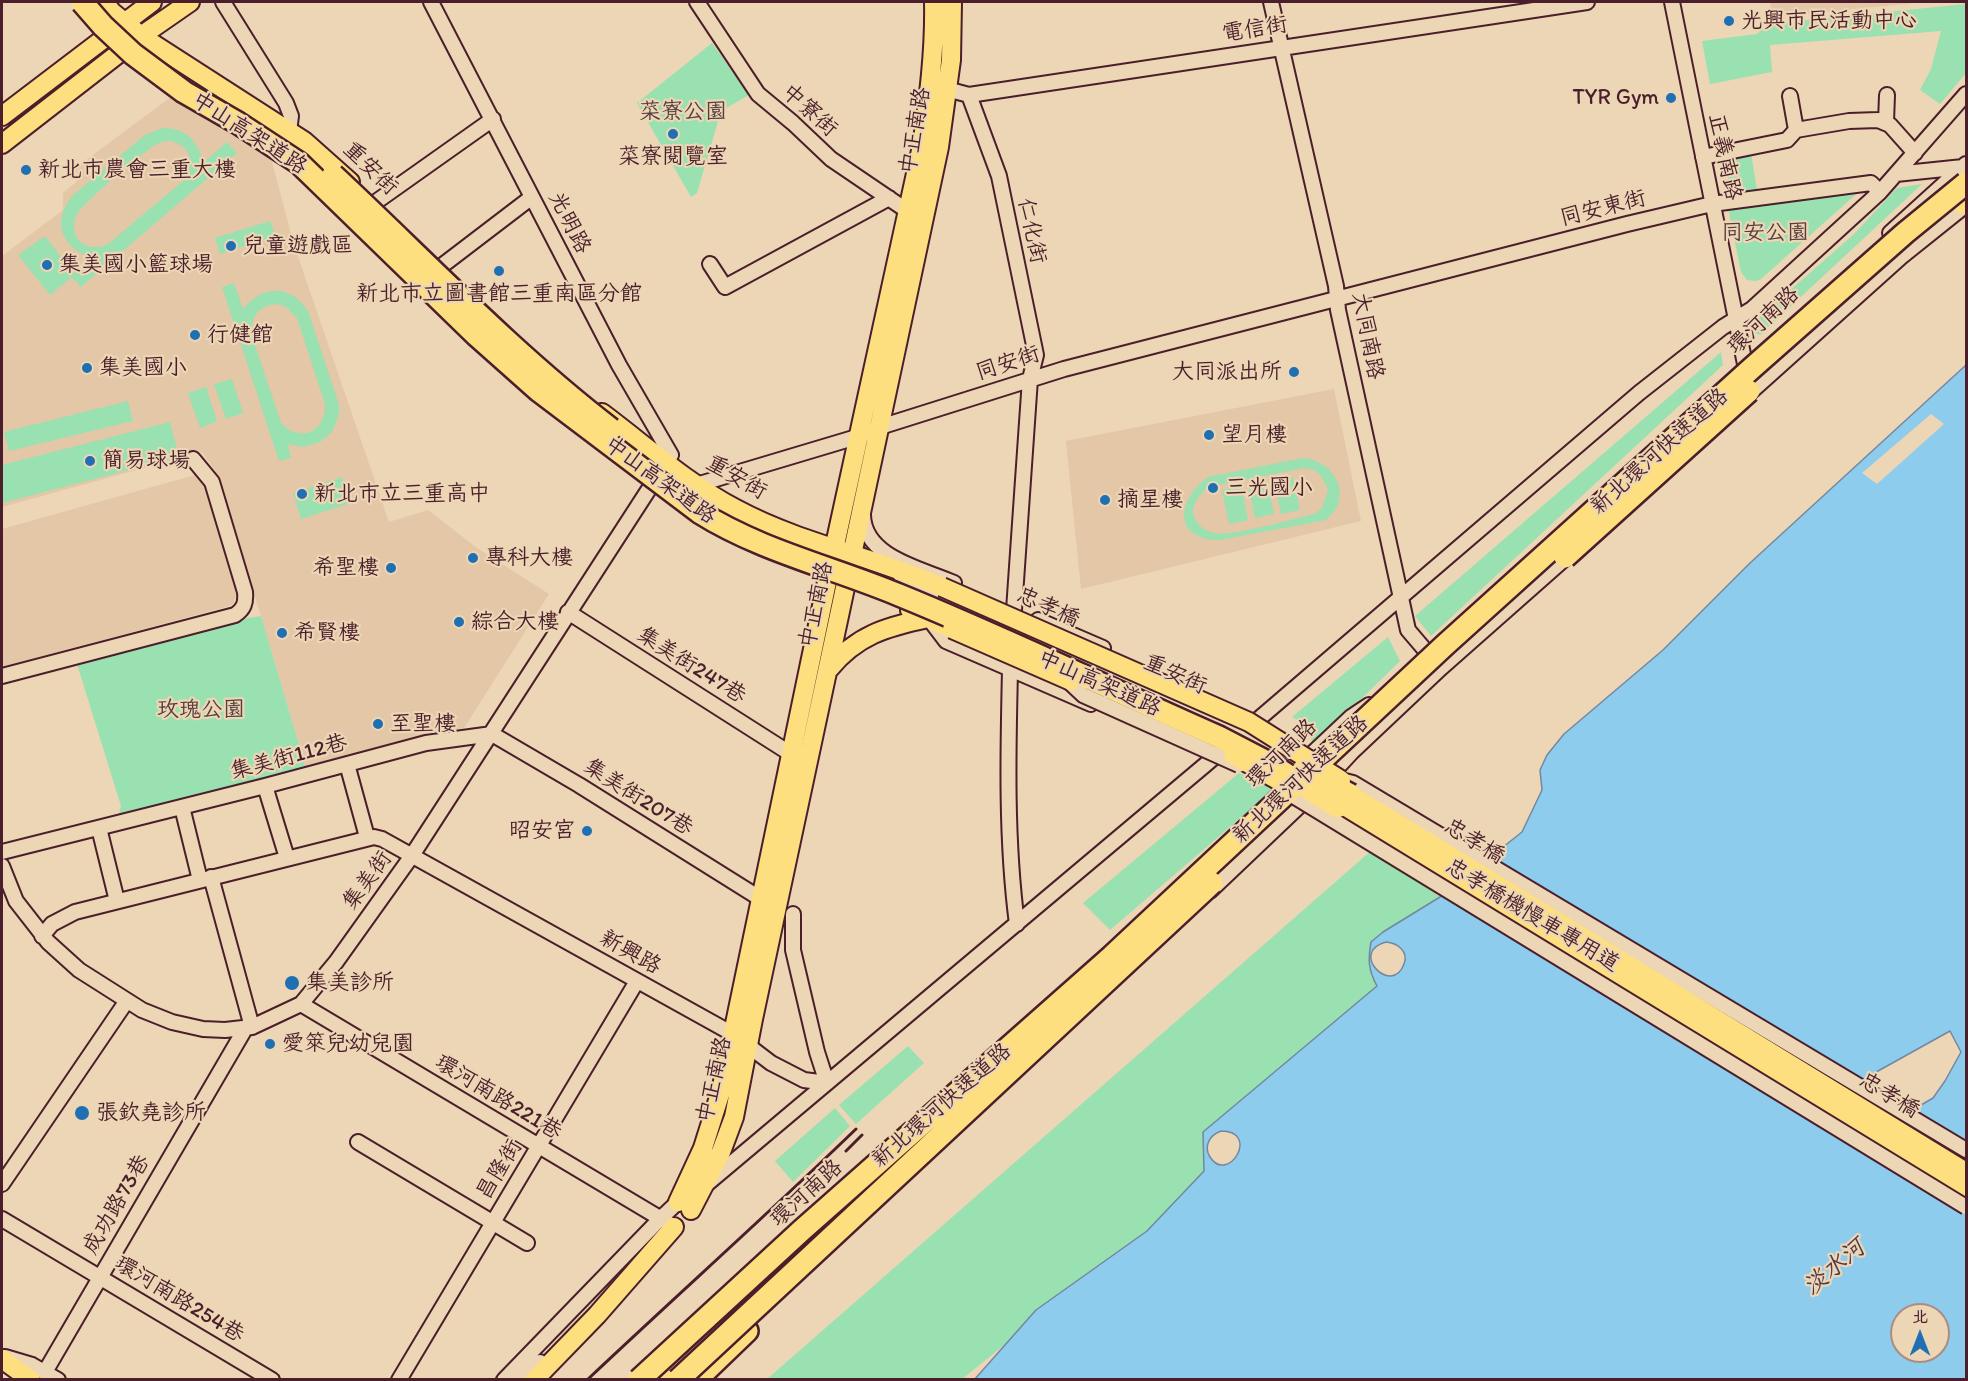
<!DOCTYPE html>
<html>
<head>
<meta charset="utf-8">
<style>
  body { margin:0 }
  #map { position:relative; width:1968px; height:1381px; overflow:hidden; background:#ecd6b5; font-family:Itim,"LXGW WenKai TC",sans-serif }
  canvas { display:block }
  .frame { position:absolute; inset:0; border:3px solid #4a1f2b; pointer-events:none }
  .north { position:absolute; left:1890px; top:1303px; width:60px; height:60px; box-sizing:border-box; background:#ecd6b5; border:2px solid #ab8d7e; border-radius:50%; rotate:0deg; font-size:16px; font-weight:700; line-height:24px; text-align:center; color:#4a1f2b }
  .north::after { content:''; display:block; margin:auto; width:21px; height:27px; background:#1f6fb2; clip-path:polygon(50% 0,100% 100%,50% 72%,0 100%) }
</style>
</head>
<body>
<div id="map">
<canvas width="1968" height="1381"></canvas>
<div class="frame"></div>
<div class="north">北</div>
</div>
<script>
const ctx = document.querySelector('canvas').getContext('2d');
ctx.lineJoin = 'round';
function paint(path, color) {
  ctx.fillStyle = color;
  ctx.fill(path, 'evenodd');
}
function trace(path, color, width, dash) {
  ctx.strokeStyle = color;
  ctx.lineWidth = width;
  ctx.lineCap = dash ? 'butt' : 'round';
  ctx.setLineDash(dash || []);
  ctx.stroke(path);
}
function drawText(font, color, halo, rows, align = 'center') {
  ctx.font = font + ' Itim,"LXGW WenKai TC",sans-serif';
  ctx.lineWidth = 4.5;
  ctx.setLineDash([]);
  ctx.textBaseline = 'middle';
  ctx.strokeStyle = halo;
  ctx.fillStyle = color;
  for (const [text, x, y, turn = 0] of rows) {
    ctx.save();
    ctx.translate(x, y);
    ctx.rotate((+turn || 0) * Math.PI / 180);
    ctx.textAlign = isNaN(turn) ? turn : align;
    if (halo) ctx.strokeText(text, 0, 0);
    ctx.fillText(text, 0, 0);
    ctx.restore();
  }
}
paint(new Path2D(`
  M1770,2H1926L1773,17Z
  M171,97L250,143L266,154L272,162L294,245L389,522L428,510L477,548L549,594L464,728L306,769L220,478L202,452L2,507V256L63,210V193L81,178L74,169Z
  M1334,389L1361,521L1081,589L1066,441Z
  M195,475L206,487L237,593L233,604L229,606L2,667V529Z`), '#e3c7a7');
paint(new Path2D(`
  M1966,4V73L1940,104L1920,90L1931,69L1941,31L1770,45L1772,72L1710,84L1702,41L1757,34L1767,24Z
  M712,43L749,95L721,111L697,193L691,197L637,103Z
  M162,128C185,127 199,141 203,163L227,142L237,153L81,287L72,277L50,295L18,255L45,236L73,273L92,258C62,247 51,223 72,196L145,135ZM170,141C191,146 197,164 183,181L108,244C99,248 90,249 82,243C73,236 72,224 77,214C83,203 144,151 157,144C161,142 165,141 170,141Z
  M1751,153L1757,190L1731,194L1724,158Z
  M1922,184L1760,335L1752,331L1753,323L1854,234L1897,188Z
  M1863,188L1761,279L1756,281L1747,280L1741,272L1728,208Z
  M270,221L276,236L220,254L215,238Z
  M234,283L243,309C263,285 290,284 308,311L339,405V415L332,432L320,442L303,447L288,444L291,458L279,461L222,287ZM273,304L285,306L297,318L325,404C326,431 301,444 281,423L251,333C252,317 257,308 273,304Z
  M1721,352L1723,365L1431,636L1415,616Z
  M232,379L243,413L226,419L214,384Z
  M206,387L217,421L200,428L188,393Z
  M128,401L133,421L9,451L4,432Z
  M170,422L179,457L2,503V465Z
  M1303,458C1327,459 1349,484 1336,509C1333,513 1329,516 1326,520L1220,540C1173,540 1176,500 1208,477ZM1304,468C1320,470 1322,476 1328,490L1322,508L1314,514C1293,519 1231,537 1213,533C1206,531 1198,526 1195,519C1189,506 1199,496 1208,487Z
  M342,477L351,503L301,519L293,493Z
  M1293,477L1300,510L1281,514L1274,481Z
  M1267,481L1274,514L1255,518L1248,484Z
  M1241,486L1248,520L1229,524L1222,490Z
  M261,616L306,769L119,814L121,806L77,664L186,628Z
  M1388,637L1400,661L1313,746L1308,726L1292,717Z
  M1239,773L1274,789L1110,930L1083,903Z
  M1372,850L1440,897L1383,932L1371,942V976L1377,986L1203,1132L1205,1171L1179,1205L962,1379L766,1380Z
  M908,1046L924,1063L856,1124L839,1105Z
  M835,1108L850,1126L793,1182L775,1161Z`), '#99e1b0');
const water = new Path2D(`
  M1966,365V1379L974,1380L1036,1310L1147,1231L1204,1171L1203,1132L1377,986C1368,970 1368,959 1371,942L1383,932L1440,897L1522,832L1542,790L1540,770L1547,755L1564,734L1663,650L1750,563ZM1386,942C1397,943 1409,951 1404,964C1392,997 1348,952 1386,942ZM1950,1031L1961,1052L1945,1081L1933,1098L1872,1134L1869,1076ZM1221,1131C1261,1131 1228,1185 1210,1157C1203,1146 1210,1135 1221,1131ZM1902,1315H1938V1351H1902Z`);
paint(water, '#8eccee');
trace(water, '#7387a0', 1.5);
paint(new Path2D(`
  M1931,414L1944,424L1877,484L1862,473Z`), '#ecd6b5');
const minor = new Path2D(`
  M223,2L286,103L291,116L289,131
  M697,2L758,94L793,123L831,159L915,216
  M1271,2L1336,286L1338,310L1408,630L1437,664
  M1672,2L1748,379
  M939,87L969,95L1587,2
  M969,95L999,176L1036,355L1030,379L1014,610
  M1790,96L1796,130
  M1886,122L1887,95
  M1703,157L1787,140L1796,130L1849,121L1878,120L1890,125L1915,153
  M1896,174L1963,167
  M373,204L493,119
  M1890,233L1966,164
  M710,264L725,287L889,198
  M428,274L439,268L532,197
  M1745,397L1901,257L1966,205
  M696,485L860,436L880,427L1064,369L1627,224L1712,204L1871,183L1880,192
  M863,515C864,558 923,569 954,583
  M901,576L933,597L1243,731L1279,751L1294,771L1299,775
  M568,612L791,754
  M930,620L946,641L1091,704
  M1038,620L1103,648
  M1010,670C1008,754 1006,840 1017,924
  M2,676L235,615C244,609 246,603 245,592L212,482L193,459
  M347,764L367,837
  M1300,765L1351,717L1369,705
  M1327,779L1352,752L1441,668L1570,554
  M1341,780L1353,783L1966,1150
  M265,786L287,858
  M182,807L200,880
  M99,828L117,901
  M2,852L265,786L426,743L492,734L579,785L761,899
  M2,866L16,901L48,942L79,970L142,1010L172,1022L203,1029L225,1030L252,1027L301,1004L336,962L411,857L671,455L619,365L431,2
  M211,877L252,1027
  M1210,891L1311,795
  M42,936L52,924L75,912L374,837L382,839L733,1034L771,1063L804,1080L827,1083L817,1052L793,950V914
  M301,1004L668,1223
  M358,1142L527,1243
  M708,1183L1205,765L1639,393L1723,327L1752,309L1880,192L1966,94
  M2,1184L126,1002
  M2,1219L272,1380
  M5,1357L32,1365L58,1380
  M45,1372L245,1029
  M399,1380L637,981
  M504,1380L660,1219L678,1202L686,1197
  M522,1380L540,1362`);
const major = new Path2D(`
  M104,2L112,12L141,36L304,141L350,182
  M2,116L152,2
  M2,144L141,36L190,2
  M602,413C646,446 688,484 736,509C801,544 875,557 942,587
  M910,610L952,629
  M829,669C857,635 886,627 928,618
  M1343,783L1351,795L1966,1172
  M1337,807L1966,1192
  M678,1202L703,1148L721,1091L828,577L922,146C929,98 935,50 934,2
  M691,1210L721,1152L734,1117L753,1019L939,147L951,60L952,2
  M2,1359L31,1380
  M534,1380L597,1315L674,1227`);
const highway = new Path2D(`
  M1963,203L1966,199
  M659,1380L939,1122
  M696,1380L747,1331`);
trace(minor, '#4a1f2b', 18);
trace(major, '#4a1f2b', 22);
trace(highway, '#4a1f2b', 26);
trace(minor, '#ecd6b5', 14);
trace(major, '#fddf80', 18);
trace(highway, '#fddf80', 21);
trace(new Path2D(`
  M846,1151L862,1135
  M587,1380C676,1296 768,1214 856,1129`), '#4a1f2b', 3);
const minorBridge = new Path2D(`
  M1066,679L1083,695L1239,765
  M1282,789L1966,1207`);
const majorBridge = new Path2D(`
  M942,587L1249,722L1341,780
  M952,629L1071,681
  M1233,755L1290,787`);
const highwayBridge = new Path2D(`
  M82,2L103,26L133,54L184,92L238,123L299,163L476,335L539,391L699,512C761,551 832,567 899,595C1007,639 1112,690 1219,737L1269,763L1337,807
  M333,175C425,261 511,352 611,429
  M1565,557L1749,391
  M1303,770L1351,795
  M639,1380L802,1230L1112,956L1445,645L1752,368L1905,233L1966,183
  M678,1380L1212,883`);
trace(minorBridge, '#4a1f2b', 18, []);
trace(majorBridge, '#4a1f2b', 22, []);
trace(highwayBridge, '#4a1f2b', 26, []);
trace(minorBridge, '#ecd6b5', 14);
trace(majorBridge, '#fddf80', 18);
trace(highwayBridge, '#fddf80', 21);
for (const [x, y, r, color] of [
  [1729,21,6,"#1f6fb2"],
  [1671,98,6,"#1f6fb2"],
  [673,134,6,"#1f6fb2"],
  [26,170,6,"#1f6fb2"],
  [231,246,6,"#1f6fb2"],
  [47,265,6,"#1f6fb2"],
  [499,271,6,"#1f6fb2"],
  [195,335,6,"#1f6fb2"],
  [87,368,6,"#1f6fb2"],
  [1294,372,6,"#1f6fb2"],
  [1209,435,6,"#1f6fb2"],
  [90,461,6,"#1f6fb2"],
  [1213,488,6,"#1f6fb2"],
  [302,494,6,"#1f6fb2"],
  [1105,500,6,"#1f6fb2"],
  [473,558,6,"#1f6fb2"],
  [391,568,6,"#1f6fb2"],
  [459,622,6,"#1f6fb2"],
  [282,633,6,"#1f6fb2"],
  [378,724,6,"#1f6fb2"],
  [587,831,6,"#1f6fb2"],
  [292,983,8,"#1f6fb2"],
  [270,1044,6,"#1f6fb2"],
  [82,1113,8,"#1f6fb2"]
]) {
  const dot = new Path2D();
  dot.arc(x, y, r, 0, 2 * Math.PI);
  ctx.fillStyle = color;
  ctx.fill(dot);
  trace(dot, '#ecd6b5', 2);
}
drawText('22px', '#4a1f2b', '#ecd6b5', [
  ["光興市民活動中心",1741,21],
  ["TYR Gym",1659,98,"right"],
  ["菜寮閱覽室",673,157,"center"],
  ["新北市農會三重大樓",38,170],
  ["兒童遊戲區",243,246],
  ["集美國小籃球場",59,265],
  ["新北市立圖書館三重南區分館",499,294,"center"],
  ["行健館",207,335],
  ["集美國小",99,368],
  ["大同派出所",1282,372,"right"],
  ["望月樓",1221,435],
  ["簡易球場",102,461],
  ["三光國小",1225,488],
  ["新北市立三重高中",314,494],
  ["摘星樓",1117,500],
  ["專科大樓",485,558],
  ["希聖樓",379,568,"right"],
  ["綜合大樓",471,622],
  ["希賢樓",294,633],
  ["至聖樓",390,724],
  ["昭安宮",575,831,"right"],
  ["集美診所",306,983],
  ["愛箂兒幼兒園",282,1044],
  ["張欽堯診所",96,1113]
], 'left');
drawText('22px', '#4a1f2b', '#ecd6b5', [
  ["電信街",1255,30,-9],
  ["中寮街",809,111,42],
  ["中正南路",916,131,-80],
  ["中山高架道路",249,134,33],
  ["正義南路",1724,157,78],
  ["重安街",370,169,44],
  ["同安東街",1603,209,-14],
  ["光明路",569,223,63],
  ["仁化街",1031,231,78],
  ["環河南路",1764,321,-43],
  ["大同南路",1367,336,79],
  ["同安街",1008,364,-18],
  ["新北環河快速道路",1660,452,-42],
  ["重安街",736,478,30],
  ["中山高架道路",660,481,36],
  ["中正南路",817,605,-78],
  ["忠孝橋",1048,608,24],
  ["集美街247巷",691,666,32],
  ["重安街",1175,675,24],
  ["中山高架道路",1099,684,24],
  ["環河南路",1282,754,-44],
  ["集美街112巷",289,758,-15],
  ["新北環河快速道路",1301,780,-43],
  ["集美街207巷",638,798,32],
  ["忠孝橋",1474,842,31],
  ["集美街",368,881,-54],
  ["忠孝橋機慢車專用道",1532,916,31],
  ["新興路",630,953,29],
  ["中正南路",715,1080,-77],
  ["忠孝橋",1889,1096,31],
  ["環河南路221巷",498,1098,31],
  ["新北環河快速道路",942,1106,-41],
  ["昌隆街",500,1170,-59],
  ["環河南路",807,1194,-42],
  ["成功路73巷",117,1205,-60],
  ["環河南路254巷",179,1300,31]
]);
drawText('22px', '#563c3f', '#ecd6b5', [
  ["菜寮公園",683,112],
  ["同安公園",1765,233],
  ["玫瑰公園",201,710]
]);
drawText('italic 24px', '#543948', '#ecd6b5', [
  ["淡水河",1835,1268,-40]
]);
</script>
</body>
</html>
